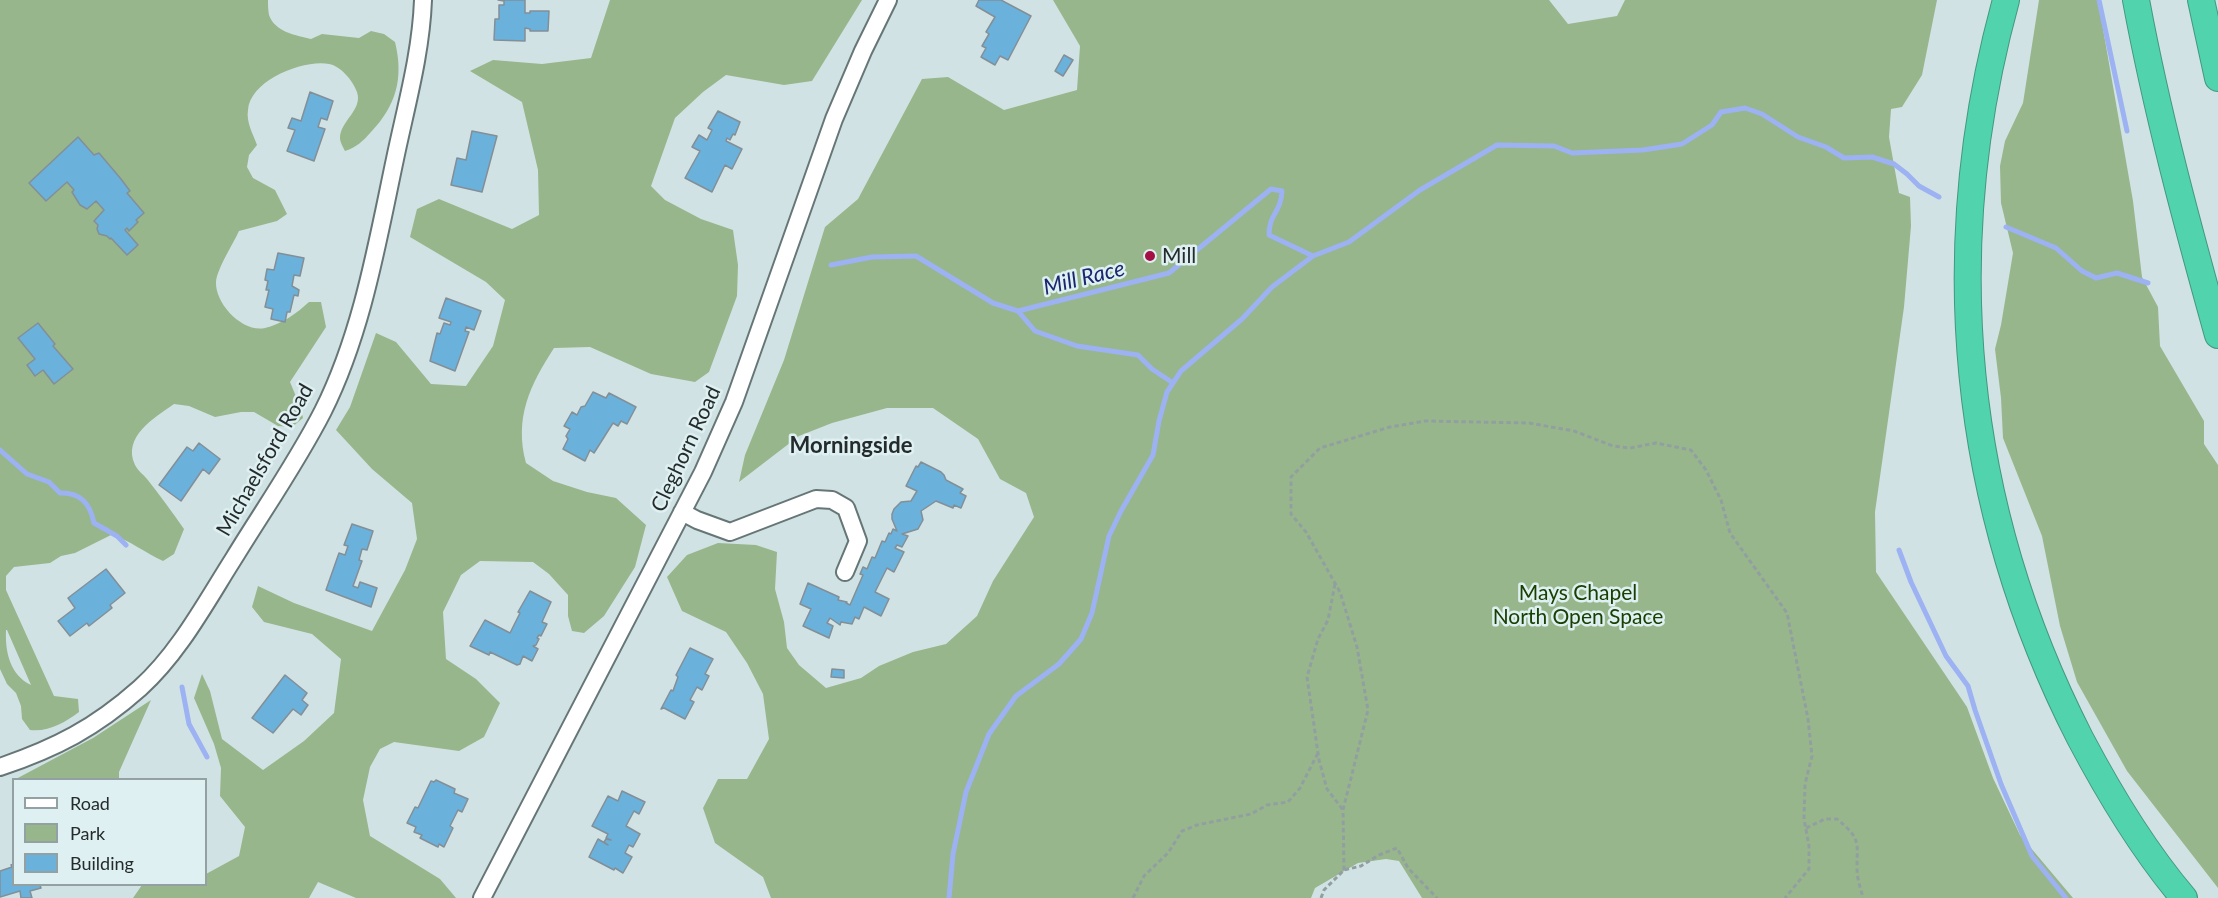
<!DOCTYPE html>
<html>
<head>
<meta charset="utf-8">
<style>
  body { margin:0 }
  #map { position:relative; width:2218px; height:898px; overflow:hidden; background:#d1e2e4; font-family:Lato,sans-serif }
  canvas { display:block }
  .legend { position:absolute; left:12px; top:778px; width:195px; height:108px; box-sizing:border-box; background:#def0f1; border:2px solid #94a1a2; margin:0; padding:8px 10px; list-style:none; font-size:18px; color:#252b2c }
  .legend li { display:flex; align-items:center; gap:12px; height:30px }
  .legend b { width:30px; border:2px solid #94a1a2 }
</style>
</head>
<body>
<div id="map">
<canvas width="2218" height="898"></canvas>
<ul class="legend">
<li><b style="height:8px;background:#fff"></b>Road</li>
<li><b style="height:16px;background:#97b68c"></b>Park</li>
<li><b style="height:16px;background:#6ab1dc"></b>Building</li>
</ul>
</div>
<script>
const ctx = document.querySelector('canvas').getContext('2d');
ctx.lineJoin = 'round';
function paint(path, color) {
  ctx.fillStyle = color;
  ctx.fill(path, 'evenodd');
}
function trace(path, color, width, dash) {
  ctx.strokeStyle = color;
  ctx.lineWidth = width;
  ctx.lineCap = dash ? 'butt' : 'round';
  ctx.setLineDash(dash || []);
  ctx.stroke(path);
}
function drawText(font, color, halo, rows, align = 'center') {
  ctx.font = font + ' Lato,sans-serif';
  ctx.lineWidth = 5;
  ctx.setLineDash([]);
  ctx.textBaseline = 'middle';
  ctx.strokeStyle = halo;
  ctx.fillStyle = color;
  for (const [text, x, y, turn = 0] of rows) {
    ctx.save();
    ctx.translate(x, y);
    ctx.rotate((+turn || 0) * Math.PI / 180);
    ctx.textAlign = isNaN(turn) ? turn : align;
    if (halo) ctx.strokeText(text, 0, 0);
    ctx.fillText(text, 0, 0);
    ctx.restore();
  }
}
paint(new Path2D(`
  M0,0H268C268,4 268,10 269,15C275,32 295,35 311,39L322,34L359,38L371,31L384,34L395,42C404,78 396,106 371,132C362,142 357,147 345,151C343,147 340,142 340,138C340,121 363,110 357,92C353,81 341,66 329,64C304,59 250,80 248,110C246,122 253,134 257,145L249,155L247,167L253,178L275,190L287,214L277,221L239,231C233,244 217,269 216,282C215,304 243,333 265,328C282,324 297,313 309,302H321L326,327L290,382L300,406L303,418L292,427L278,426L254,412H241L215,417L189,406L174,404C154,418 122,437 135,465C138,471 143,474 147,479C160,495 172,512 184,529L174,554L163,561C145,553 130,540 111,535L75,553L61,556L50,563L14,567L6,576V590L54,696L78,699L79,712C64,723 49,732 30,730L22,719L21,706L16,693L7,684L0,669ZM6,630H7L31,685C10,675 5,652 6,630Z
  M610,0H862L812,81L784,85L726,75L703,92L675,118L651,186L665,200L701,219L733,230L738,265L737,296L709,372L695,382L651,374L590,347L554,348C530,385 514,418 526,463L553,481L587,492L616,498L646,525L635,567L604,616L584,633L572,631L568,616V595L549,574L533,562L480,561L461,575L443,612L446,659L476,679L500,703L484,737L459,751L394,742L380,749L370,767L363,800L370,836L440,879L456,898H356L318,882L309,898H133L142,885L206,884V874L239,856L245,827L220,796L221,768L214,744L194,698L202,674L210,691L222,739L263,770L304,741L334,713L341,659L312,634L264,622L252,607L258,586L294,603L372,631L405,570L417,539L412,503L372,469L336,430L350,407L376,333L396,342L431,384L466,386L493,346L505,300L486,282L410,237L417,209L439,199L512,229L539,215L538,170L522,102L470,71L493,60L542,64L591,58Z
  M1053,0H1549L1568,24L1617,16L1625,0H1937L1922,75L1902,107L1891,109L1889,137L1899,193L1910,197L1911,226L1904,307L1875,512L1876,572L1967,707L1993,778L2020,835L2073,898H1422L1399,861L1386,859L1358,863L1315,888L1311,898H771L763,877L715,843L703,808L718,779H747L769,739L763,694L747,663L726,632L682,611L667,577L687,555L718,543L756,545L777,552L775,589L784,622L787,648L799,665L826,688L861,678L879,666L913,652L946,644L977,616L993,581L1034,517L1026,493L1000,479L978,439L933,408H887L832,423L799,436L739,482L745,455L784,360L825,227L858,199L922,79L948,77L1004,110L1077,90L1080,46Z
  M2039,0H2098L2133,201L2142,277L2158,307L2160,346L2204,421V444L2218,465V888L2127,771L2077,682L2060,626L2042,536L2003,438L2001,398L1995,349L2001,325L2013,253L2001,203L2000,166L2005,141L2023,103Z
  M151,700L119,772V779L14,780L93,738Z`), '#97b68c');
trace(new Path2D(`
  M2099,0L2127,131
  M2006,227L2056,248L2082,271L2096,278L2117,273L2148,283
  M831,265L872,257L916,256L993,303L1018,311L1035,331L1077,346L1138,355L1152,369L1173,383
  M1018,311L1169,273L1271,189L1282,191C1281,213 1269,213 1269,235L1313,256
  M0,450L27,474L49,482L60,493C80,492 90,503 94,523L117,536L126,545
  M1899,550L1911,582L1946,656L1968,686L1975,710L2001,784L2032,856L2066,898
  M182,687L189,724L207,757
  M949,898L953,854L966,792L989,734L1016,696L1059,664L1081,639L1092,613L1109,536L1121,511L1153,455L1159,421L1167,392L1181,371L1242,319L1272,287L1313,256L1349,242L1420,190L1497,145L1554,146L1572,153L1643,150L1682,144L1712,125L1721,112L1745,108L1762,114L1798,137L1826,147L1844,158L1872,157L1894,164L1907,174L1919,186L1939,197`), '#9db2f2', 5);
const building = new Path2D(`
  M525,0V13H530V11H549L548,31H530V29L525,28V41L494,40L495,19H499V5H504V1L498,0Z
  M979,0H1001L1031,16L1008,60L1000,56L995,65L981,57L986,48L982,46L989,34L986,32L995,17L976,6Z
  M1064,55L1073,60L1063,76L1055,71Z
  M310,92L333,101L327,120L321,118L318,127L325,129L314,161L287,151L295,130L288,128L292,118L301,121Z
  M718,111L740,122L735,135L733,134L730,140L727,138L726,141L742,149L732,169L725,165L712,192L685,178L700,151L692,147L699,135L707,140L712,130L708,128Z
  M472,131L497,136L482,192L451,185L457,158L466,160Z
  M78,137L94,155L99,153L121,179L130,191L127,193L144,213L136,220L138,222L129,231L127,228L125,230L138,245L127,255L111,238L110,239L107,236L99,234L97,229L98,225L94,221L104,210L96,201L87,209L80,205L72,192L74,190L67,182L46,201L29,183Z
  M278,253L304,258L300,276L294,275L292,286L299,290L298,296L294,295L290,312H287L285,322L271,319L273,309L265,307L269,290H266L268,281L265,280L267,269L274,270Z
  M446,298L481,311L474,330L466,327L465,331L469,332L455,371L430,361L437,333L440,334L444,323L450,325L451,322L439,318Z
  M38,323L55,344L53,346L73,369L54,384L43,370L35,376L27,365L35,359L18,338Z
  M593,392L606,398L609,393L636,407L627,424L621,421L618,426L613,423L594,453L590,450L585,461L563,449L568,439L566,436L570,429L564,426L572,412L577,415L581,407L585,406Z
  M199,443L220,459L209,474L203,469L181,501L159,485L187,447L193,451Z
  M921,462L941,472L944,475L946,480L963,489L960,493L966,496L961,508L954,505L953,508L936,501L921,511L923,520L918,529L902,534L908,536L902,547L897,545L895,548L904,552L894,572L887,568L875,592L889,599L881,616L864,607L859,619L855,617L852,624L841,622L840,625L830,618L827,623L833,626L829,638L803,626L811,609L800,604L808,583L839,597L838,600L847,602L846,603L850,605L863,575L860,574L863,567L867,569L872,557L875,558L882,541L885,542L889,533L891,534L893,529L897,531L892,519V514L894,509L901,502L911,501L917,491L906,486L916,466L918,467Z
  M352,524L373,531L367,550L362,549L359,560L362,561L353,586L358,588L360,582L377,588L371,607L326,590L339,553L345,555L348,546L344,545Z
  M106,569L125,593L110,605L112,608L89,626L87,623L70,636L58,621L75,608L68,598Z
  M530,591L551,602L542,622L547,624L541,636L539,635L537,638L539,639L536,645L533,646L538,649L532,661L523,656L520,664L517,665L490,652L489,655L470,646L485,620L510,633L520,613L518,612Z
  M690,648L713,659L705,674L709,676L702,690L697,687L690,700L694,702L685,719L664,708L661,709L671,690L673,691L674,688L678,677L676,675Z
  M832,669L844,670V678L831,677Z
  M285,675L307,693L302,700L308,705L301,715L293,709L273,733L252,718Z
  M436,780L455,789L454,793L468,799L462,812L458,810L450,826L453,828L444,847L439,844L438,847L420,838L422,835L414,832L416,827L407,823L415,807L418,808L431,781L434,782Z
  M622,791L645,802L639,814L634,811L626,826L640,834L633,847L629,845L625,853L632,857L623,873L615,868L614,870L589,857L598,839L608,845L604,842L606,839L611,840L606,838L608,834L592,826L608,796L618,801Z
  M14,864V884H43L40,885L41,888L30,891L32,898H21L20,891L0,897V871L12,867L11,865Z`);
paint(building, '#6ab1dc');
trace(building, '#838f97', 1.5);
const minor = new Path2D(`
  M682,512L697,520L730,532L816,499L832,500L846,508L858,541L845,572
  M0,767C56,748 95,728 140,688C179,653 206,602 234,558C264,509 297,462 323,411C362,333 377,244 395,159C406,106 421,54 423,0
  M482,898L703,472L734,402L834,119L863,51L888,0`);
const highway = new Path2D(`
  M2006,0C1937,251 1961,505 2080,738C2109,793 2143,850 2184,898
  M2136,0C2157,113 2187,224 2218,335
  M2201,0L2218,78`);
trace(minor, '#667677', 20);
trace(highway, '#429880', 28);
trace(new Path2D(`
  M1335,584L1328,620L1318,639L1307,677L1319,760L1327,789L1343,810
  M1806,828L1825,819H1837C1861,839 1857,841 1857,869C1857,879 1861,889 1863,898
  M1344,870L1343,810L1368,710L1357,647L1340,592L1306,532L1291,514V477L1320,448L1390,427L1425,421L1529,423L1574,431L1613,446L1630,448L1656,443L1691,450L1706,470L1721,500L1730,533L1787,613L1808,719L1812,756L1805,784L1804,819L1809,846V869L1785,898
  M1133,898L1144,876L1168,853L1182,831L1197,825L1251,814L1267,805L1288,802L1300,788L1318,753
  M1321,898L1324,890L1344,870L1361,866L1379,855L1397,848L1408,868L1437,898`), '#929fa0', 3, [4.5, 3]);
trace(minor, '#fff', 16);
trace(highway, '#51d3ad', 26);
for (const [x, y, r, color] of [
  [1150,256,6,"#a60f44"]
]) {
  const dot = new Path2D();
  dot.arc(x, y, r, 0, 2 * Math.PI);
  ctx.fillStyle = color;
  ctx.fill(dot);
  trace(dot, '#def0f1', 2);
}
drawText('21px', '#252b2c', '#def0f1', [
  ["Mill",1162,256]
], 'left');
drawText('21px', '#252b2c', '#def0f1', [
  ["Cleghorn Road",686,449,-65],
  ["Michaelsford Road",265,460,-60]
]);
drawText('21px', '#184000', '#def0f1', [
  ["Mays Chapel",1578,593],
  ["North Open Space",1578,617]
]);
drawText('italic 22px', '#1a266e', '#def0f1', [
  ["Mill Race",1084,278,-14]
]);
drawText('bold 22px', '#252b2c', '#def0f1', [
  ["Morningside",851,446]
]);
</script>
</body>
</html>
